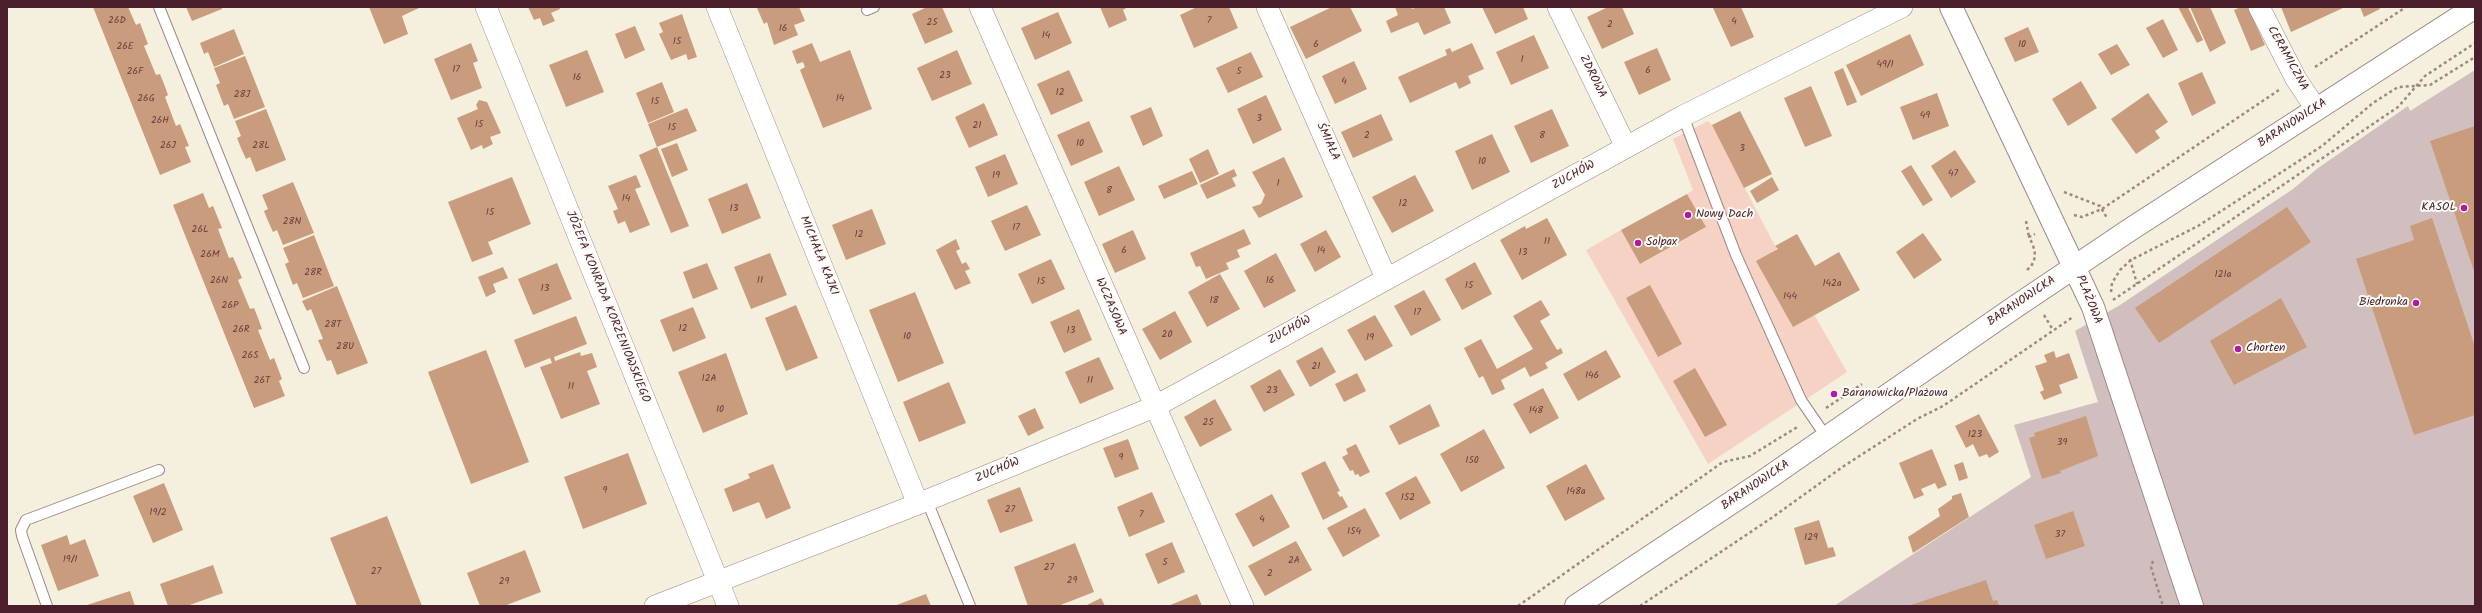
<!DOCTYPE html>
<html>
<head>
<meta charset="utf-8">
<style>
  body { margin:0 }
  #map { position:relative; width:2482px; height:613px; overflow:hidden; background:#f5efdd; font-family:Kalam,sans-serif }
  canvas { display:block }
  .frame { position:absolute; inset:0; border:8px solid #4a1f2b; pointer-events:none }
</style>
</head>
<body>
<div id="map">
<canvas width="2482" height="613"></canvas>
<div class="frame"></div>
</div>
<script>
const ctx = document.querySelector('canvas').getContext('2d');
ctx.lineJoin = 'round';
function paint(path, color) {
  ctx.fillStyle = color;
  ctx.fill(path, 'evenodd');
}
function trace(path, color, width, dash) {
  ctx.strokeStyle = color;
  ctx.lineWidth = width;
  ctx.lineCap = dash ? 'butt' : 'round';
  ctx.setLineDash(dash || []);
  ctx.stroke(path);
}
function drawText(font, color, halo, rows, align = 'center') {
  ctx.font = font + ' Kalam,sans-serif';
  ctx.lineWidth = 4;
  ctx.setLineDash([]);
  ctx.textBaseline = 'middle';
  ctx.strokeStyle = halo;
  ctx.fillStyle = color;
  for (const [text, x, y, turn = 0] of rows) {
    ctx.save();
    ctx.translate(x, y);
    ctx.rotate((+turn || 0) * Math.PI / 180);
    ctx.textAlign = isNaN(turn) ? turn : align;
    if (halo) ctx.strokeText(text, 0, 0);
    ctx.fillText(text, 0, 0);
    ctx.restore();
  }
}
paint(new Path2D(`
  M1708,121L1712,125L1775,246L1847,372L1708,464L1586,250L1621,230L1640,264L1705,228L1687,194L1693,190L1673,139Z`), '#f6d2c5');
paint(new Path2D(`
  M2475,70V606H1834L2031,477L2014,425L2098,402L2075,331L2120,305L2293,189L2318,168L2408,106L2410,111Z`), '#d1bfbf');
paint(new Path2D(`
  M93,7H128L136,25L140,23L148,44L144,46L156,75L160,74L164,84L168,95L165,97L176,126L180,124L189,146L185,147L191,162L160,175Z
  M186,7H222V9L192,21Z
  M369,7H419V8L402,16L408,34L384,44Z
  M528,7H559L560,9L551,13L555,21L543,26L540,18L534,20Z
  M760,7H799L805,21L794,25L798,35L774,45L767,22L764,24L757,8Z
  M927,7H942L953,32L925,44L912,14Z
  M1100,7H1128L1123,10L1127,20L1109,28Z
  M1197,7H1229L1238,28L1194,48L1180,15Z
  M1332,7H1350L1362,31L1306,59L1290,27Z
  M1395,7H1411L1412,9L1417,7H1444L1451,23L1424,35L1418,22L1391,33L1386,21L1398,15Z
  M1482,7H1523L1528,19L1495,34Z
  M1608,7H1622L1634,34L1602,49L1587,17Z
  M1741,7L1754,37L1731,47L1713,8Z
  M2178,7H2188L2203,40L2197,43Z
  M2190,7H2210L2226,43L2210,52Z
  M2241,7H2248L2265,45L2251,51L2234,10Z
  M2281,7H2342L2343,8L2291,32Z
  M2360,7H2379L2380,9L2364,17Z
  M1058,12L1072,43L1035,60L1021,28Z
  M682,14L697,57L688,60L686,54L671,60L659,34L663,32L659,23Z
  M2163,19L2178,50L2163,58L2146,28Z
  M635,26L645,50L625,59L615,34Z
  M2028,27L2039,52L2015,62L2004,38Z
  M234,29L244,54L214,67L208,52L204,54L200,43Z
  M1910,34L1924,65L1861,96L1846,65Z
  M1534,35L1549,68L1511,85L1496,52Z
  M471,43L478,61L473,63L482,88L451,100L434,59Z
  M812,43L820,62L850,50L872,109L823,128L800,70L805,67L803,62L797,64L792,51Z
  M1472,43L1484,69L1468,76L1471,83L1459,89L1456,82L1410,103L1398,77L1447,55L1445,50L1450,48L1452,52Z
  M2117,44L2130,65L2111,75L2098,54Z
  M1657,48L1671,80L1639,95L1624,62Z
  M587,50L604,92L566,107L549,65Z
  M957,50L972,84L932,101L917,68Z
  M1251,52L1263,77L1228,93L1216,68Z
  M245,56L265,107L234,119L228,104L224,106L216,85L220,83L214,68Z
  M1354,61L1367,89L1335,104L1322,76Z
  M1843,68L1857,102L1847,106L1834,72Z
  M1069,70L1083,101L1051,115L1037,84Z
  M2202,72L2216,103L2192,116L2178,83Z
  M2081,81L2097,108L2068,126L2052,99Z
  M662,82L674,112L648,123L636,93Z
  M1811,86L1832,136L1805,147L1784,98Z
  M1937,93L1949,126L1913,140L1900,107Z
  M2148,93L2168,122L2155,131L2160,138L2136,154L2111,119Z
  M1266,95L1282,130L1253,144L1237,109Z
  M479,100L487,102L501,133L490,137L493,144L483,149L482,145L471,150L457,118L478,109L476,105Z
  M984,103L998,135L969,148L955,117Z
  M1151,107L1163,136L1143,146L1130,116Z
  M687,108L697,131L657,147L648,124Z
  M266,109L286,160L256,172L250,157L246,159L241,148L237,138L241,136L235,121Z
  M1552,109L1569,146L1531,163L1514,126Z
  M1740,111L1772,174L1744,188L1712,125Z
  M1381,114L1393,140L1353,158L1341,132Z
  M1089,121L1103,152L1071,166L1057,135Z
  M2475,126V274L2430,141Z
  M1492,134L1510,172L1472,190L1455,151Z
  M677,143L688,170L672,177L661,149Z
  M657,147L689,226L671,233L639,155Z
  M1208,149L1219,174L1200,183L1189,159Z
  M1955,150L1976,182L1951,198L1931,166Z
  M1005,154L1018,184L988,197L975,167Z
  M1284,157L1303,197L1259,218L1252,207L1261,204L1265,195L1252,172Z
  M1911,165L1933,200L1923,206L1901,171Z
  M1119,166L1135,200L1099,216L1084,182Z
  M1234,169L1237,176L1232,178L1236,186L1207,199L1200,185Z
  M1192,171L1198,184L1164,199L1158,186Z
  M636,175L641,187L635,189L650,225L630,233L625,221L618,224L613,211L618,209L608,186Z
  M1415,175L1434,211L1392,233L1372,197Z
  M512,177L531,224L488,242L493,254L472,262L448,202Z
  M1772,177L1779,190L1757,203L1750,191Z
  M293,182L314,233L283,245L277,230L273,232L268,221L264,211L268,209L262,195Z
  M747,183L761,218L722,234L708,199Z
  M203,193L209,208L213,206L222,228L218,229L229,258L233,257L242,278L238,280L250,309L254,308L258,318L262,329L258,330L270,360L274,358L282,379L279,381L285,396L254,408L173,205Z
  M1687,194L1706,227L1640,264L1621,230Z
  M1027,205L1041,235L1005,251L991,221Z
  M2287,207L2311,242L2159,343L2135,308Z
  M872,209L886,244L846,260L832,225Z
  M1547,218L1567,255L1522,280L1500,240L1525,226L1526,229Z
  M2432,218L2475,347V415L2414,435L2356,259L2414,240L2410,226Z
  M1244,229L1251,244L1237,250L1240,257L1226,263L1229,269L1206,279L1200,266L1196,267L1190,253Z
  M1133,230L1146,259L1115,273L1102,244Z
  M1326,230L1341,257L1315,272L1300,244Z
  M1923,233L1942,260L1914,279L1896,252Z
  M1797,234L1815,266L1839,252L1860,290L1793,327L1756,261L1778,249L1775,246Z
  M314,235L334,286L303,298L297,283L293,285L285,264L289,262L283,248Z
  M956,239L960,249L956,251L962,264L966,262L970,269L965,271L971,283L955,290L936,250Z
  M770,253L787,295L751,309L734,267Z
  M1276,253L1296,291L1264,308L1244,271Z
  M1051,259L1065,289L1032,304L1018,274Z
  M1475,262L1492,294L1462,310L1445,279Z
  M557,263L572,299L533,315L518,279Z
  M707,263L718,289L693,299L683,272Z
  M503,267L508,278L493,284L496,292L486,297L478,277Z
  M1220,274L1240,309L1207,327L1188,292Z
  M1650,285L1682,344L1658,357L1626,298Z
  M337,286L368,363L337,375L331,360L327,361L318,340L323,339L311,309L307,311L302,301Z
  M1424,290L1441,320L1411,336L1394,306Z
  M915,292L944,363L898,382L869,310Z
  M2281,298L2307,347L2234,385L2210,341Z
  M1541,300L1550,315L1540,321L1557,350L1561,348L1563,353L1545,363L1548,368L1530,377L1525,367L1501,380L1505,389L1492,395L1483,376L1479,378L1464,348L1481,339L1497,369L1533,349L1513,316Z
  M796,305L818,358L786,371L765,318Z
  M693,307L706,338L673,352L660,320Z
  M1079,309L1092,340L1064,353L1050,322Z
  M1175,311L1192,342L1160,360L1142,329Z
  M1375,315L1393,346L1365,361L1347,330Z
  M576,316L587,344L554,357L555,361L580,352L581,356L592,353L597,367L587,371L600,404L561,419L540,367L552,363L550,358L525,368L514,340Z
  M1322,347L1336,372L1310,387L1296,361Z
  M486,350L529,462L471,484L428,372Z
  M1606,350L1621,377L1578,401L1563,374Z
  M2054,351L2056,358L2069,353L2078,378L2059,385L2062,393L2044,400L2040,392L2044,390L2035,366L2047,362L2044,355Z
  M726,353L748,414L703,433L678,372Z
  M1099,357L1114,389L1080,404L1065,372Z
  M1695,368L1727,425L1705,437L1673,381Z
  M1280,369L1295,395L1264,412L1250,386Z
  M1357,373L1366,391L1344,402L1335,384Z
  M949,382L966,423L919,442L903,402Z
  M1543,388L1559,418L1530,434L1513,404Z
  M1215,399L1232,430L1200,447L1184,417Z
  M1430,404L1440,426L1399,445L1389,426Z
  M1035,408L1044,428L1028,436L1018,416Z
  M1979,414L1999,452L1989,458L1987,454L1979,457L1973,444L1966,448L1955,426Z
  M2086,416L2098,456L2060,471L2061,473L2042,479L2029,438L2035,436L2034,433Z
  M1484,429L1505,468L1461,492L1440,454Z
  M1128,439L1139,469L1115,478L1103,448Z
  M1356,444L1370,472L1360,477L1358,474L1355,475L1353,470L1350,471L1342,457L1348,454L1346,449Z
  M1932,449L1947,485L1938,489L1935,483L1921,489L1924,495L1914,499L1899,463Z
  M628,453L647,504L583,529L564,477Z
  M1325,461L1340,491L1337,492L1340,497L1342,496L1348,507L1323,520L1301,473Z
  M1963,462L1968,478L1959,481L1954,465Z
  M773,464L791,508L766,519L759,502L733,512L724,489L750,478L748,474Z
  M1586,464L1605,499L1565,521L1546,486Z
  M1416,476L1431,503L1400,520L1385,493Z
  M164,483L183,530L153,543L133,496Z
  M1020,487L1033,521L1000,533L987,500Z
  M1152,492L1165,522L1129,537L1117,507Z
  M1961,493L1969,517L1913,553L1908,537L1940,516L1938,509L1952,499V496Z
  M1272,494L1290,527L1253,547L1235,514Z
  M1365,508L1380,536L1343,557L1327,528Z
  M2073,511L2085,546L2046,559L2034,525Z
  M387,516L422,606H357L330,538Z
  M1819,520L1828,548L1833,547L1836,556L1805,565L1794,528Z
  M67,535L70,545L85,539L99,576L58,591L41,545Z
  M1296,541L1312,570L1265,596L1248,566Z
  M1172,542L1185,572L1158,584L1145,554Z
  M1075,543L1094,592L1058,606H1028L1014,567Z
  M525,550L541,592L504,606H480L467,573Z
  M213,565L223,593L187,606H168L160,584Z
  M1986,580L1993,601L1997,600L1999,606H1908Z
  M130,591L135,606H84Z
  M926,594L931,606H894Z
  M1197,594L1202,606H1168Z
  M1101,598L1105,606H1085Z`), '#c89c7c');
const service = new Path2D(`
  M159,7L304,368
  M867,10L874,7
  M1683,116L1736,255L1801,400L1827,438
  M927,501L970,606
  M47,606L22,536L21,530L26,520L159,470`);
const minor = new Path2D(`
  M486,7L728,606
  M717,7L918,504
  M980,7L1243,606
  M1267,7L1386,278
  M1558,7L1626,147
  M2259,7L2296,79L2316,109
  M655,606L918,504L1154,407L1683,116L1902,7`);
const tertiary = new Path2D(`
  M1951,7L2093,307L2192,606
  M1576,606L1761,483L2015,307L2131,229L2475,7`);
trace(service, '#a08784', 12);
trace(minor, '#a08784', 22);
trace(tertiary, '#a08784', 24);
trace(new Path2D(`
  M2315,67L2406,7
  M2064,192L2100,206L2107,218
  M2074,215L2082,217L2102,209L2279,90
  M2026,221L2029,237
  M2130,259L2137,284
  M2027,270C2039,260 2035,248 2029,237L2035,234
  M2111,292L2112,283L2120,270L2131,260L2198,226L2322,146L2373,103L2398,87L2430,85L2475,57
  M2113,300L2398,107L2425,76L2475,43
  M2044,315L2053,330
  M1826,408L1862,384
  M2153,561L2151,567L2163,606
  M1518,606L1723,462L1750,456L1799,426
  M1640,606L1773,517L1844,466L1917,419L1943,406L2073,317`), '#a08784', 2.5, [3, 3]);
trace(service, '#fff', 10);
trace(minor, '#fff', 21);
trace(tertiary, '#fff', 22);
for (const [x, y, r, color] of [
  [2464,208,4,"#b5179e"],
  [1688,215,4,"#b5179e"],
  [1638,243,4,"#b5179e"],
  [2416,303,4,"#b5179e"],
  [2238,349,4,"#b5179e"],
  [1834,394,4,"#b5179e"]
]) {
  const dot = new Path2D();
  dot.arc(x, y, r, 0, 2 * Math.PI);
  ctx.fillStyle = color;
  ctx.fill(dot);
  trace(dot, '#fdfcf7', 1.5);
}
drawText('10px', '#6a3e3f', null, [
  ["26D",117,21],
  ["7",1209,21],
  ["4",1734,22],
  ["25",932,23],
  ["2",1610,25],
  ["16",783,29],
  ["14",1046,36],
  ["15",677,42],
  ["6",1316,45],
  ["10",2022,45],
  ["26E",125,47],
  ["1",1522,60],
  ["49/1",1885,65],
  ["17",456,70],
  ["6",1648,71],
  ["26F",135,72],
  ["5",1239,72],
  ["23",945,76],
  ["16",577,78],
  ["4",1344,82],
  ["12",1060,93],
  ["28J",242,95],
  ["26G",146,99],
  ["14",840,99],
  ["15",655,102],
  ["49",1925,116],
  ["3",1259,119],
  ["26H",160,121],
  ["15",479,125],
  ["21",977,126],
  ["15",672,128],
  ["2",1367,136],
  ["8",1542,136],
  ["10",1080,144],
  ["26J",168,146],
  ["28L",261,146],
  ["3",1742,149],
  ["10",1482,162],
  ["47",1953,174],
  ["19",996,176],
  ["1",1278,184],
  ["8",1109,191],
  ["14",626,199],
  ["12",1403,204],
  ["13",734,209],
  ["15",490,213],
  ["28N",292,222],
  ["17",1016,228],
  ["26L",200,230],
  ["12",859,235],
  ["11",1547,242],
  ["6",1124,251],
  ["14",1321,251],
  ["13",1523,253],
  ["26M",210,255],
  ["28R",313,273],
  ["121a",2223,275],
  ["26N",219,281],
  ["11",760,281],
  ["16",1270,281],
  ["15",1041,282],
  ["142a",1832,284],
  ["15",1469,286],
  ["13",545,289],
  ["144",1790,297],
  ["18",1214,301],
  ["26P",230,306],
  ["17",1417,313],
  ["28T",333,325],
  ["12",683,329],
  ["26R",241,330],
  ["13",1071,331],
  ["20",1167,335],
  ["10",907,337],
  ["19",1370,338],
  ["28U",345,347],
  ["26S",250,356],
  ["21",1316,367],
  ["146",1592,376],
  ["12A",709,379],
  ["26T",262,381],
  ["11",1090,381],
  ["11",571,387],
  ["23",1272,391],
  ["10",720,410],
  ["148",1536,411],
  ["25",1208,423],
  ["123",1975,435],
  ["39",2062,443],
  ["9",1121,458],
  ["150",1472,461],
  ["9",605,491],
  ["148a",1576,492],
  ["152",1408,498],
  ["27",1010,510],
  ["19/2",158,513],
  ["7",1141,515],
  ["4",1262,520],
  ["154",1354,532],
  ["37",2060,535],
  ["129",1811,538],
  ["19/1",70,560],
  ["2A",1294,561],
  ["5",1165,563],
  ["27",1049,568],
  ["27",376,572],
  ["2",1270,574],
  ["29",1072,581],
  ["29",504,582]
]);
drawText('12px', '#4a1f2b', '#fdfcf7', [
  ["CERAMICZNA",2287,59,61],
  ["ZDROWA",1592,77,64],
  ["BARANOWICKA",2293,124,-33],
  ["ŚMIAŁA",1327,142,66],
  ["ZUCHÓW",1574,176,-29],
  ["MICHAŁA KAJKI",818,256,68],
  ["PLAŻOWA",2088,300,68],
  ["BARANOWICKA",2022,302,-34],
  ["JÓZEFA KONRADA KORZENIOWSKIEGO",607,307,68],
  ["WCZASOWA",1110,307,67],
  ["ZUCHÓW",1290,331,-29],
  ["ZUCHÓW",998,471,-23],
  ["BARANOWICKA",1756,486,-34]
]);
drawText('12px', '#4a1f2b', '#fdfcf7', [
  ["KASOL",2456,208,"right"],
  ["Nowy Dach",1696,215],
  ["Solpax",1646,243],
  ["Biedronka",2408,303,"right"],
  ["Chorten",2246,349],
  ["Baranowicka/Plażowa",1842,394]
], 'left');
</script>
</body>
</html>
